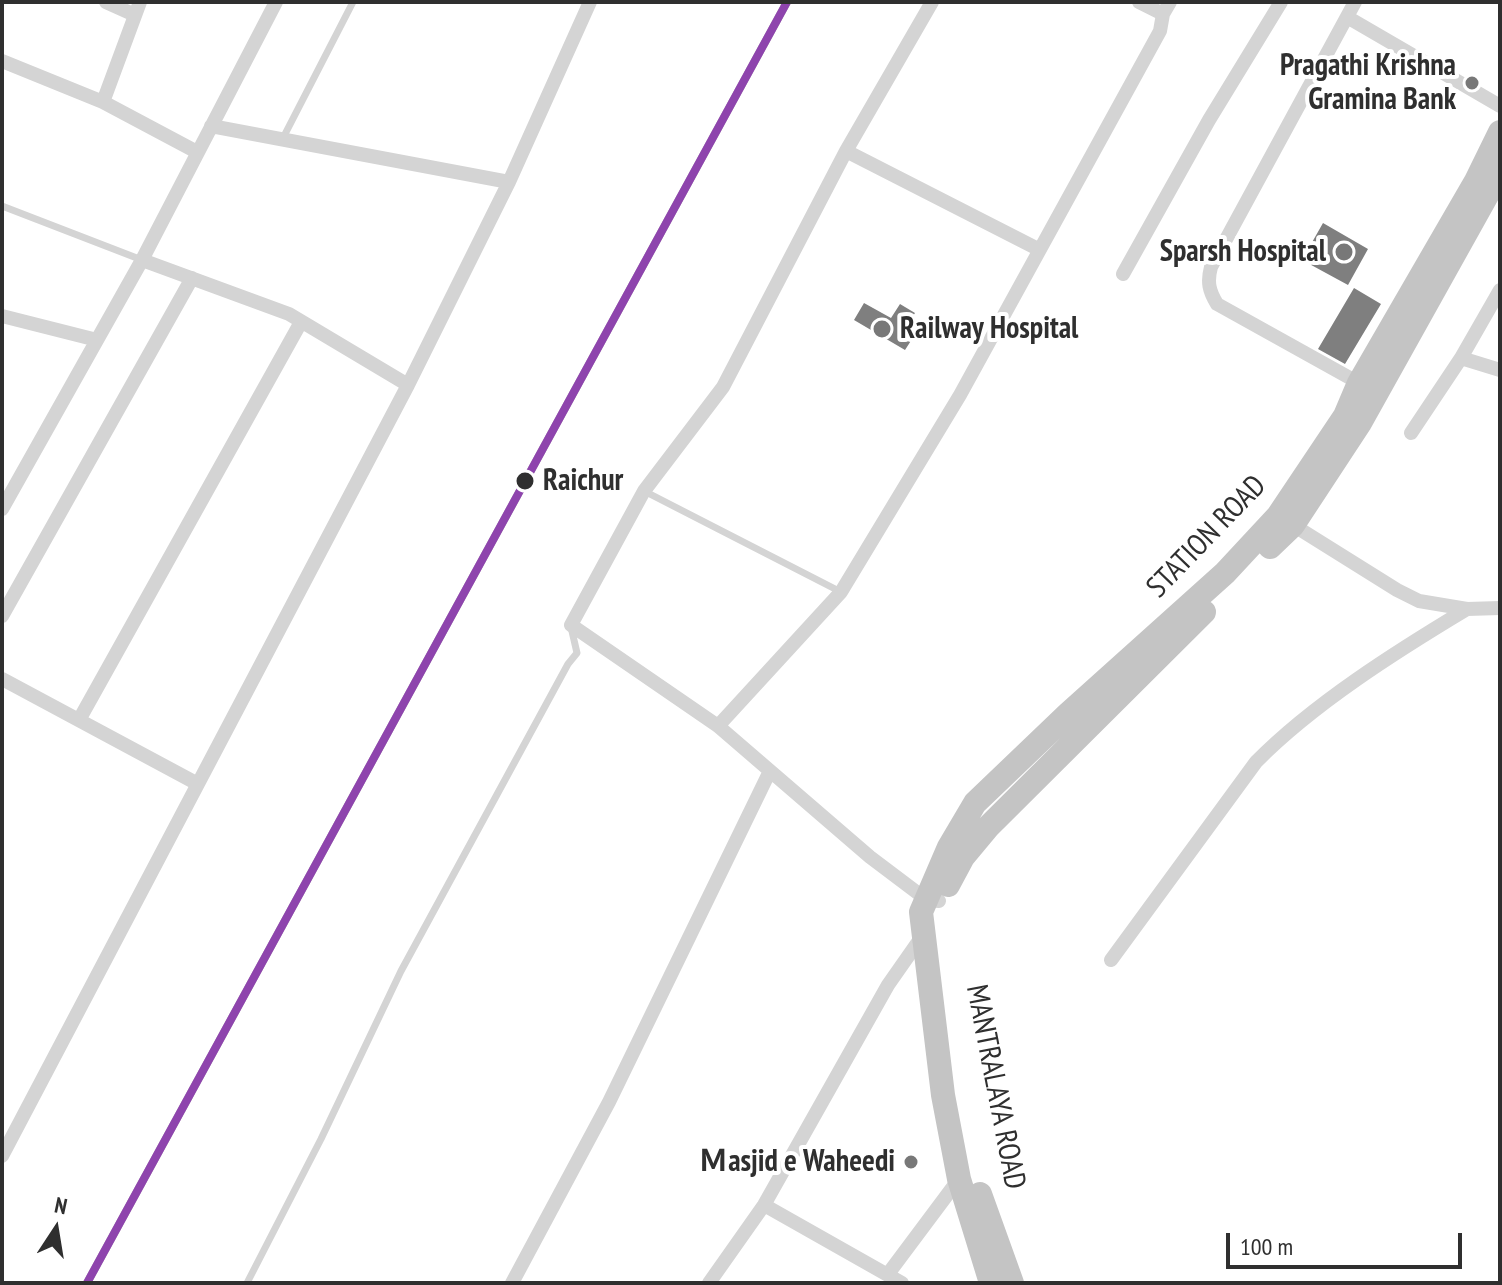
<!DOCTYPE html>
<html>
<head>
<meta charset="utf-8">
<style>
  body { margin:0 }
  #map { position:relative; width:1502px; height:1285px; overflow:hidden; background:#fff; font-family:"PT Sans Narrow",sans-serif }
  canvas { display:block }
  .frame { position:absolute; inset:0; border:4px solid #2f2f2f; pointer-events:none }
  .north { position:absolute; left:16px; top:1189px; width:80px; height:80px; -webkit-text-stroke:6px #fff; paint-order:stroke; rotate:12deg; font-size:22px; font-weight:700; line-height:32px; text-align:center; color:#2f2f2f }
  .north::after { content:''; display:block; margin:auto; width:28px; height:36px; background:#2f2f2f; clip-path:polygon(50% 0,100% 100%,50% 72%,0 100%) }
  .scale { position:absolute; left:1226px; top:1233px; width:236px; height:36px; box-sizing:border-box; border:4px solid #2f2f2f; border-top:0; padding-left:10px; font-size:24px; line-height:28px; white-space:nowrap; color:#2f2f2f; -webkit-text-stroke:6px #fff; paint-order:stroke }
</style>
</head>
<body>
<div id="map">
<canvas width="1502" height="1285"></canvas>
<div class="frame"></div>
<div class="north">N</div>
<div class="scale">100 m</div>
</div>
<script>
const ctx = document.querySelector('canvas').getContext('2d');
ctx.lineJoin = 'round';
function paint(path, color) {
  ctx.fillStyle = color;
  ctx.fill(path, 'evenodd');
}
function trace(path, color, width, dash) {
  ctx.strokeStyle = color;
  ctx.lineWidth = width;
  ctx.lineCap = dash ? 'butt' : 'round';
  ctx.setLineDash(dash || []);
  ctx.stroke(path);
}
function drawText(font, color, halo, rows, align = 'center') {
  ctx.font = font + ' "PT Sans Narrow","Noto Sans SC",sans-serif';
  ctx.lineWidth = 8;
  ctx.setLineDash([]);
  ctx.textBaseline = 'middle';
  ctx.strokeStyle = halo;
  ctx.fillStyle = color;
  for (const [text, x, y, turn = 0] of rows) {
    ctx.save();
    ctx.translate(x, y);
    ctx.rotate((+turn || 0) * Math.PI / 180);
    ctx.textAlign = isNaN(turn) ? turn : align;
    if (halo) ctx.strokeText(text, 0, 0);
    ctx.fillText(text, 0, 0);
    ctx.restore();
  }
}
paint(new Path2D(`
  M1323,223L1368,249L1348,285L1302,260Z
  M1354,288L1381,304L1345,364L1318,349Z
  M864,303L891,318L900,304L915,313L906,327L916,333L905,350L854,320Z`), '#7f7f7f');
trace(new Path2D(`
  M283,138L353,2
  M2,206L142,260
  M644,491L841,592
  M247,1283L321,1139L401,971L568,664L577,653L571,627`), '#d4d4d4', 7);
trace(new Path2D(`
  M106,2L135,15
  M932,2L846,151L723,387L644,491L571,625L718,726L870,857L927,900L939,901
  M1139,2L1163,14
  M1355,2L1211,267C1207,282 1209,291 1217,304L1359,383
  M1347,17L1500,106
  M2,61L103,102L197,152
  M103,102L140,2
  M211,126L509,182
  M846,151L1038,249
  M142,260L289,314L408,385
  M1123,274L1209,120L1281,2
  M2,316L97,340
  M1461,358L1500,370
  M1411,433L1461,358L1500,290
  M2,509L142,260L276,2
  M1293,525L1397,590L1419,601L1467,609L1500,608
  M2,616L192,278
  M2,679L196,783
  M79,720L301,322
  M718,726L841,592L960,395L1160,31L1163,14L1170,2
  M1111,960L1256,762C1313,704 1397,651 1467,609
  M2,1156L408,385L509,182L590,2
  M764,1205L902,1283
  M888,1274L959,1179
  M512,1283L609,1102L769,773
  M709,1283L764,1205L888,985L923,935`), '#d4d4d4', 14);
trace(new Path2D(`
  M1270,547L1293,525L1360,423L1500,172
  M948,885L963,857L988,827L1204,612
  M980,1194L1012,1283
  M991,1283L959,1179L943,1095L921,912L949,847L975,803L1068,714L1225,573L1278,516L1345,416L1359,383L1476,181L1500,132`), '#c4c4c4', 24);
const rail = new Path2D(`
  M87,1283L787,2`);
trace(rail, '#bbb', 8);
trace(rail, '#fff', 5, [15]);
trace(new Path2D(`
  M87,1283L787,2`), '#8e44ad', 8);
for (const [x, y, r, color] of [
  [1472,83,8,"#787878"],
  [1344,252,10,"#787878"],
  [882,329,10,"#787878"],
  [525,481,10,"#2f2f2f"],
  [911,1162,8,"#787878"]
]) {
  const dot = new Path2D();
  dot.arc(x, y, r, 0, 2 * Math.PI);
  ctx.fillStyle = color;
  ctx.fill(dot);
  trace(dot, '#fff', 3);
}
drawText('bold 30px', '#2f2f2f', '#fff', [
  ["Pragathi Krishna",1456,66],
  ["Gramina Bank",1456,100],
  ["Sparsh Hospital",1326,252],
  ["Railway Hospital",900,329,"left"],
  ["Ｍasjid e Waheedi",895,1162]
], 'right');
drawText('bold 30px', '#2f2f2f', '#fff', [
  ["Raichur",543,481]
], 'left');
drawText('30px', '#2f2f2f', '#fff', [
  ["STATION ROAD",1207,537,-46],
  ["MANTRALAYA ROAD",995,1087,79]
]);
</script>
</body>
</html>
